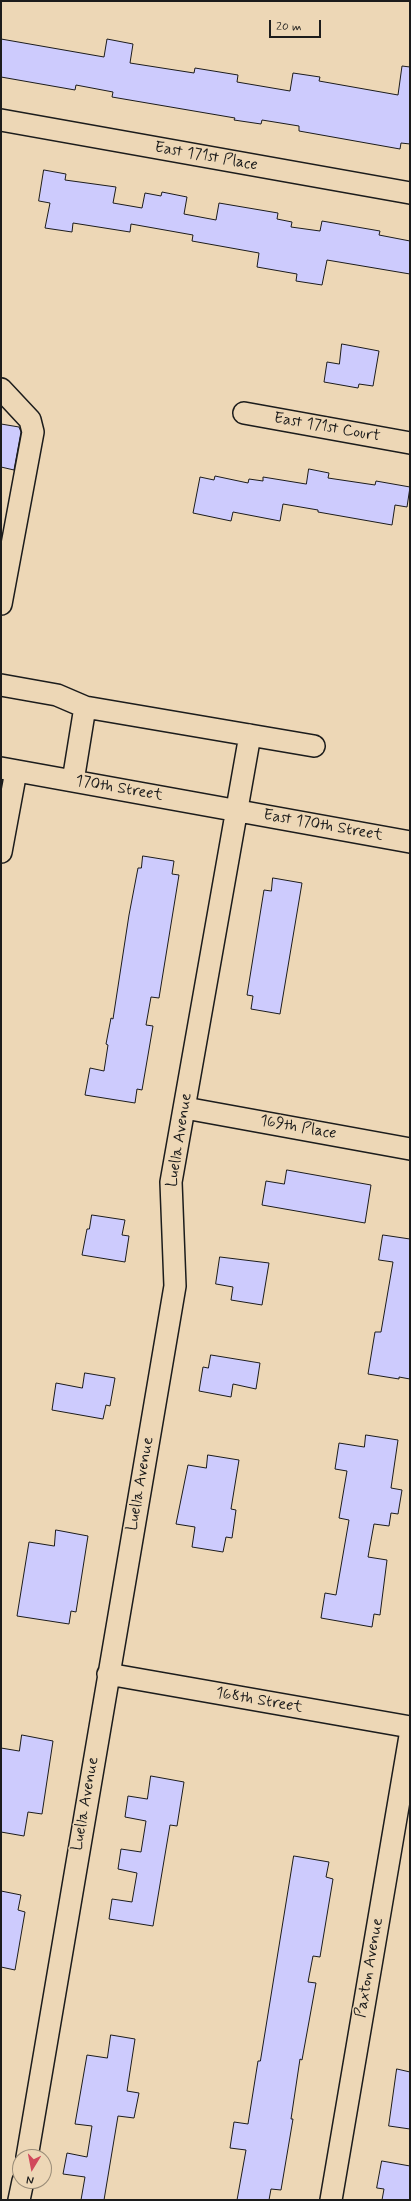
<!DOCTYPE html>
<html>
<head>
<meta charset="utf-8">
<style>
  body { margin:0 }
  #map { position:relative; width:411px; height:2201px; overflow:hidden; background:#edd7b6; font-family:Mynerve,sans-serif }
  canvas { display:block }
  .frame { position:absolute; inset:0; border:2px solid #1c1c1c; pointer-events:none }
  .north { position:absolute; left:12px; top:2149px; width:40px; height:40px; box-sizing:border-box; background:#edd7b6; border:1px solid #998c78; border-radius:50%; rotate:190deg; font-size:11px; font-weight:700; line-height:16px; text-align:center; color:#1c1c1c }
  .north::after { content:''; display:block; margin:auto; width:14px; height:18px; background:#d1495b; clip-path:polygon(50% 0,100% 100%,50% 72%,0 100%) }
  .scale { position:absolute; left:269px; top:20px; width:52px; height:18px; box-sizing:border-box; border:2px solid #1c1c1c; border-top:0; padding-left:5px; font-size:12px; line-height:14px; white-space:nowrap; color:#1c1c1c; -webkit-text-stroke:3px #edd7b6; paint-order:stroke }
</style>
</head>
<body>
<div id="map">
<canvas width="411" height="2201"></canvas>
<div class="frame"></div>
<div class="north">N</div>
<div class="scale">20 m</div>
</div>
<script>
const ctx = document.querySelector('canvas').getContext('2d');
ctx.lineJoin = 'round';
function paint(path, color) {
  ctx.fillStyle = color;
  ctx.fill(path, 'evenodd');
}
function trace(path, color, width, dash) {
  ctx.strokeStyle = color;
  ctx.lineWidth = width;
  ctx.lineCap = dash ? 'butt' : 'round';
  ctx.setLineDash(dash || []);
  ctx.stroke(path);
}
function drawText(font, color, halo, rows, align = 'center') {
  ctx.font = font + ' Mynerve,sans-serif';
  ctx.lineWidth = 3;
  ctx.setLineDash([]);
  ctx.textBaseline = 'middle';
  ctx.strokeStyle = halo;
  ctx.fillStyle = color;
  for (const [text, x, y, turn = 0] of rows) {
    ctx.save();
    ctx.translate(x, y);
    ctx.rotate((+turn || 0) * Math.PI / 180);
    ctx.textAlign = isNaN(turn) ? turn : align;
    if (halo) ctx.strokeText(text, 0, 0);
    ctx.fillText(text, 0, 0);
    ctx.restore();
  }
}
const building = new Path2D(`
  M1,39L104,57L107,39L133,44L130,63L194,73L195,68L238,75L237,82L290,91L293,73L320,77L319,81L398,95L402,66L410,67V144L401,143L400,149L299,131V126L262,120L261,124L234,120L235,118L112,97L113,92L76,85L75,90L1,77Z
  M44,170L66,174L65,180L116,187L113,203L142,208L145,193L161,196L162,192L187,197L184,214L216,220L219,203L278,213L277,219L292,222L291,227L320,231L322,221L380,231L379,235L410,241V274L327,260L322,285L296,281L297,274L257,267L259,253L192,241L193,235L131,224L130,232L73,223L72,232L45,228L50,203L39,201Z
  M342,344L379,351L373,386L359,384L358,388L324,382L327,362L339,364Z
  M1,424L19,427L21,432L14,470L1,467Z
  M309,469L329,473L328,478L375,485L376,481L410,487L407,507L395,505L392,525L318,512V510L283,504L280,521L233,512L231,521L193,513L200,477L214,480L215,476L248,483L249,479L263,481V477L306,484Z
  M143,856L174,861L172,874L179,875L159,998L151,997L146,1025L153,1026L142,1090L137,1089L135,1103L85,1095L90,1068L104,1071L108,1045L106,1044L111,1018L113,1019L129,915L138,868H141Z
  M273,878L302,883L280,1014L251,1009L253,996L247,995L264,890L271,891Z
  M287,1170L371,1185L365,1223L262,1205L266,1181L284,1184Z
  M92,1215L125,1220L122,1235L129,1236L125,1262L82,1255L87,1229H89Z
  M383,1235L410,1239V1379L399,1377V1379L368,1374L375,1332H381L393,1262L379,1260Z
  M220,1257L269,1263L262,1305L231,1300L233,1287L216,1284Z
  M211,1355L260,1363L256,1389L233,1384L231,1397L199,1391L203,1367L208,1368Z
  M85,1373L115,1378L110,1406L106,1405L103,1419L52,1410L56,1383L82,1388Z
  M366,1435L398,1440L391,1488L402,1490L398,1514L391,1513L389,1526L374,1524L368,1557L387,1560L380,1615L374,1614L372,1627L321,1618L325,1593L336,1595L349,1520L339,1518L347,1471L335,1469L339,1443L364,1447Z
  M208,1455L239,1460L231,1509L236,1510L232,1538L226,1537L223,1552L192,1547L195,1527L176,1524L188,1465L206,1468Z
  M56,1530L88,1536L76,1612L71,1611L69,1624L17,1616L29,1542L54,1546Z
  M22,1735L53,1741L42,1814L28,1812L24,1836L1,1832V1748L19,1751Z
  M151,1776L184,1782L177,1826L170,1825L153,1926L109,1919L112,1899L132,1902L137,1873L118,1869L121,1849L141,1852L146,1821L125,1817L128,1796L147,1799Z
  M294,1856L329,1862L326,1877L333,1879L320,1957L313,1956L308,1982L316,1983L302,2060L300,2059L291,2119H293L281,2190L271,2189L269,2200H237L246,2150L230,2148L234,2122L248,2124L258,2061H260Z
  M1,1891L21,1895L18,1910L25,1912L15,1970L1,1967Z
  M111,2035L135,2039L127,2091L139,2093L134,2118L118,2116L104,2200H81L85,2177L63,2174L67,2153L87,2157L92,2126L75,2124L87,2055L107,2058Z
  M397,2069L410,2072V2129L389,2126Z
  M382,2161L410,2166V2200H382L384,2189L377,2188Z`);
paint(building, '#cdcbfd');
trace(building, '#1c1c1c', 1);
const minor = new Path2D(`
  M1,120L410,193
  M1,389L30,420L33,432L1,604
  M244,413L410,443
  M1,685L57,695L85,707L314,746
  M1,768L410,842
  M73,781L85,707
  M1,852L16,771
  M185,1108L410,1149
  M108,1674L410,1727
  M27,2157L175,1286L171,1182L250,735
  M19,2200L23,2181
  M331,2200L410,1736`);
trace(minor, '#1c1c1c', 24);
trace(minor, '#edd7b6', 21);
drawText('16px', '#1c1c1c', '#edd7b6', [
  ["East 171st Place",206,157,10],
  ["East 171st Court",327,428,10],
  ["170th Street",119,789,10],
  ["East 170th Street",323,826,10],
  ["169th Place",298,1128,10],
  ["Luella Avenue",180,1140,-81],
  ["Luella Avenue",141,1484,-80],
  ["168th Street",259,1701,10],
  ["Luella Avenue",86,1804,-80],
  ["Paxton Avenue",370,1968,-80]
]);
</script>
</body>
</html>
